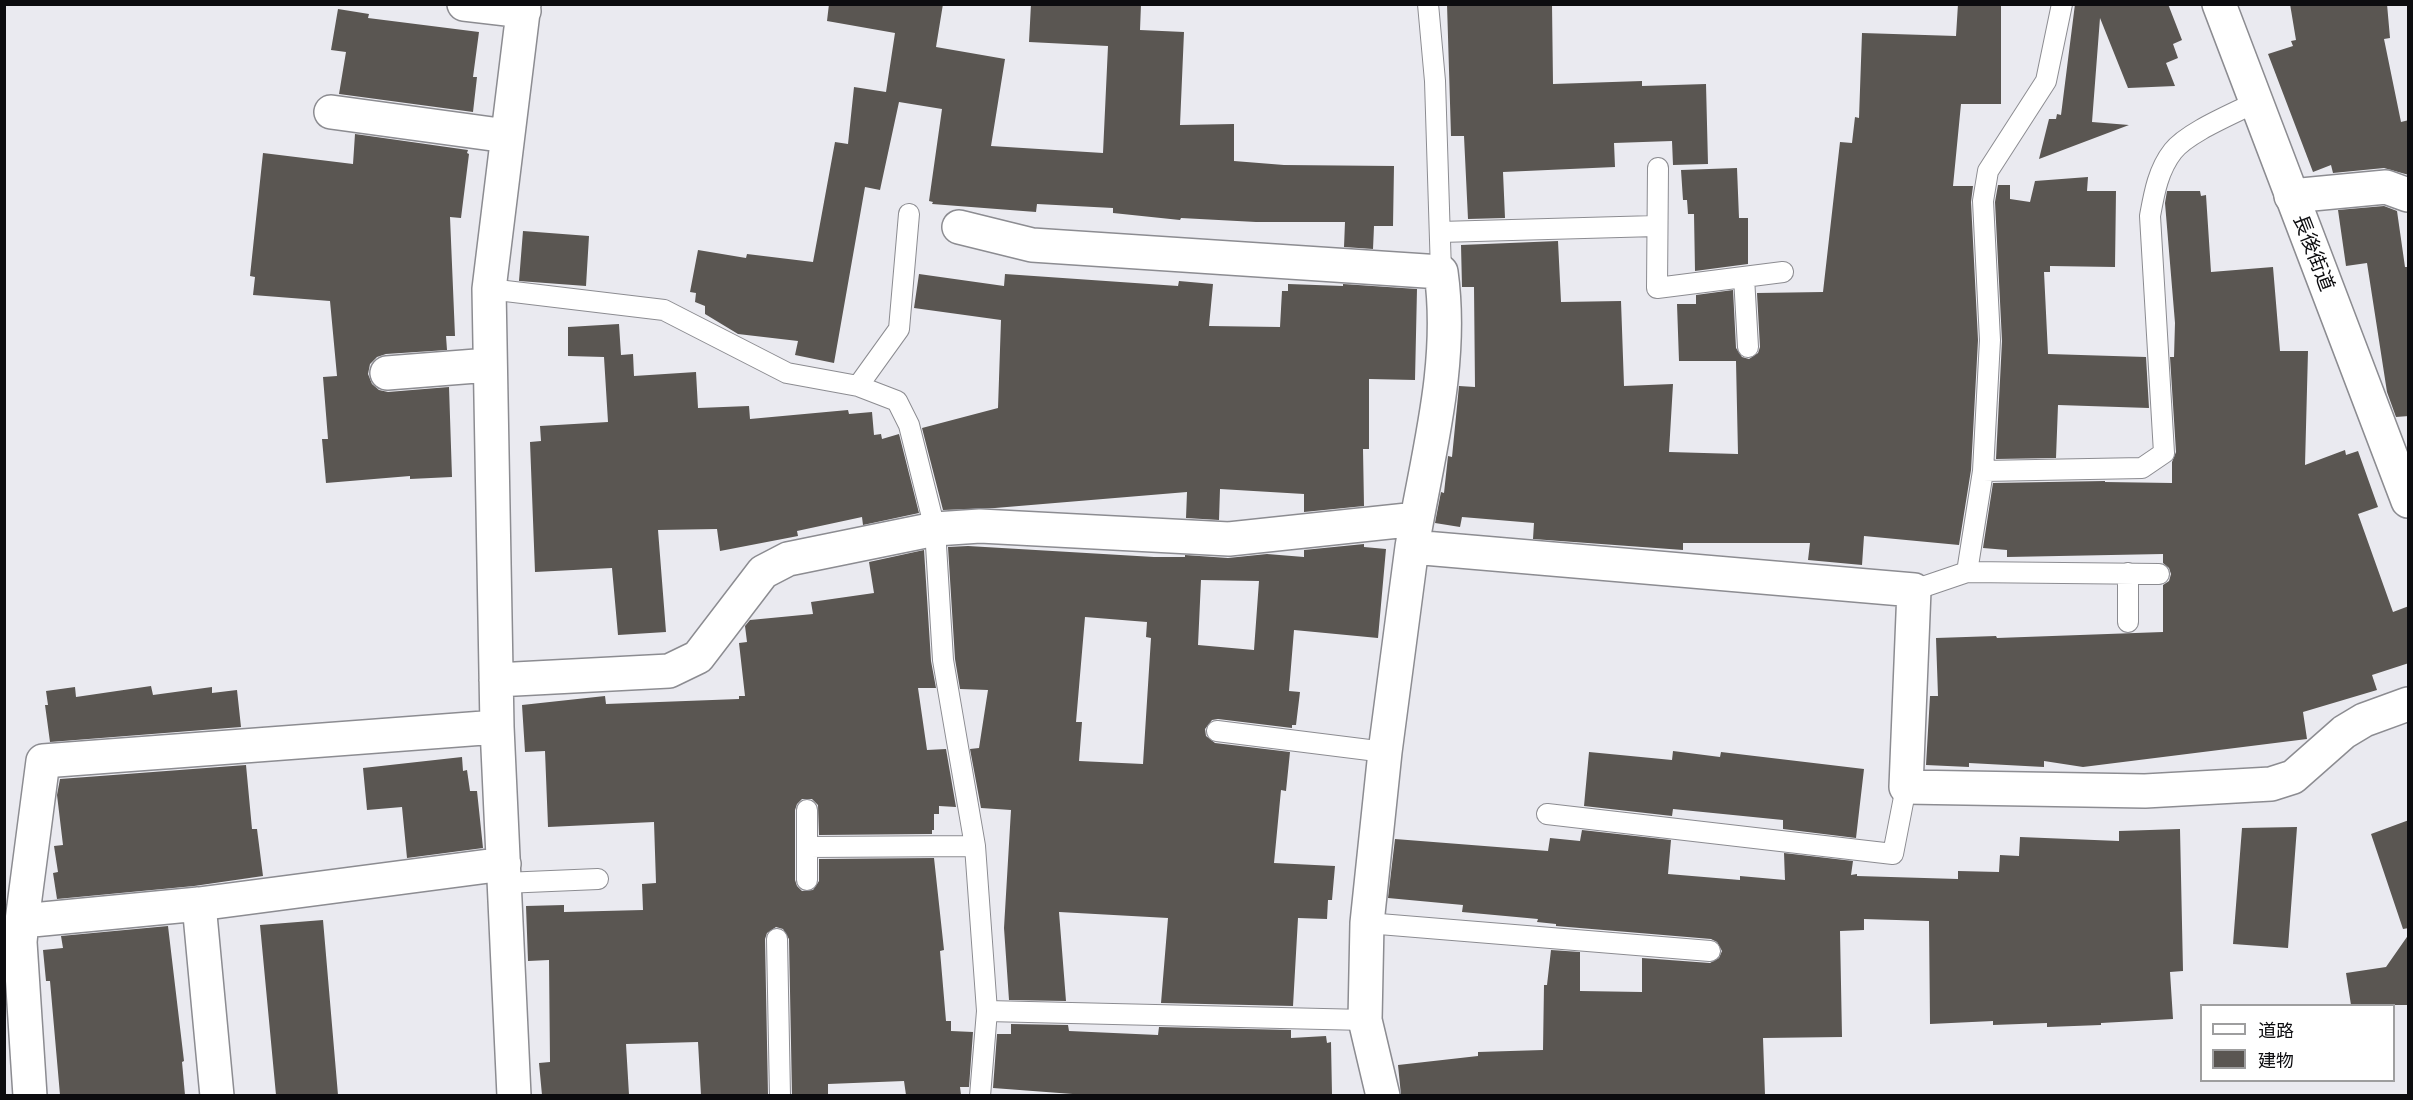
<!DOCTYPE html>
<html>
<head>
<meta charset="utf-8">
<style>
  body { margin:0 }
  #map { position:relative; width:2413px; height:1100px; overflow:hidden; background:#eaeaf0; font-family:"IBM Plex Sans","Noto Sans JP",sans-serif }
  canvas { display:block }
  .frame { position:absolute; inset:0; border:6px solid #0c0c0f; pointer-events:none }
  .legend { position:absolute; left:2200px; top:1004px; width:195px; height:78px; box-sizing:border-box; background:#fff; border:2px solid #9e9e9f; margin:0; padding:8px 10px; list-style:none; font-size:18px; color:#0c0c0f }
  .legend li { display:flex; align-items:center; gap:12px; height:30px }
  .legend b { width:30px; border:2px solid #9e9e9f }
</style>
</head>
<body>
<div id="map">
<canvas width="2413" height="1100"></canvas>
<div class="frame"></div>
<ul class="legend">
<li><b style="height:8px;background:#fff"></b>道路</li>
<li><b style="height:16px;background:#5a5652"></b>建物</li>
</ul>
</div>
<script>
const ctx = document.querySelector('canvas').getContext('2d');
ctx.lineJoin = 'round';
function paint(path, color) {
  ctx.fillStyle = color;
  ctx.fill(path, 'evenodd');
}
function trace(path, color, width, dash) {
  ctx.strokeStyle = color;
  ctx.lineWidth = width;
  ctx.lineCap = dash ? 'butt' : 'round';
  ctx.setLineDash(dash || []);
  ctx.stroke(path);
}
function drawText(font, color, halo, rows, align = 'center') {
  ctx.font = font + ' "IBM Plex Sans","Noto Sans JP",sans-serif';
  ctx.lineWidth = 6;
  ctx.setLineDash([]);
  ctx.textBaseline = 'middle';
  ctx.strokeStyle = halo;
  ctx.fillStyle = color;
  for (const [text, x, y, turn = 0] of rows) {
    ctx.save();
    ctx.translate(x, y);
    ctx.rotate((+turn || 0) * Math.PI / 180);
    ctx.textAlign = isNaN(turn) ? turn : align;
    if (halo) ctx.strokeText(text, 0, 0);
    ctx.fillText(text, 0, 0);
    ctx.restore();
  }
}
paint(new Path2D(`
  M829,4H943L936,47L1005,59L991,146L1103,153L1108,46L1029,42L1031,4H1141L1140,30L1184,32L1180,125L1234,124V161L1284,165L1394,166L1393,226H1374L1373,249L1344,247L1345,222H1256L1181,218L1180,220L1113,213V208L1037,204L1036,212L932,204L933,202L929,201L942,109L899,102L880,190L865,187L834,363L795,355L798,341L738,334L705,314V306L695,302L696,293L690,292L698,250L746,258L747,254L813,262L835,142L848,144L854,87L886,92L895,33L827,21Z
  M1447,4H1552L1553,84L1642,81V86L1706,84L1708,164L1673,165L1672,141L1614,143L1615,167L1503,172L1505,218L1468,219L1464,136H1451Z
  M1958,4H2001V104H1961L1953,186H1973L1971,202L1978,340L1971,470L1959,545L1864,536L1862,565L1808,560L1810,543H1683V550L1533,539L1534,523L1462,517L1460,527L1435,523L1441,492L1444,493L1448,456L1452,457L1459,386L1475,387L1474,287H1462L1461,245L1558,241L1561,302L1621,301L1624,386L1673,384L1669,452L1738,454L1736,361H1679L1677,304H1696V295L1733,290L1736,348L1742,357L1749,359L1758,353L1760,347L1757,293L1823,292L1840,142L1852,143L1855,117L1859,118L1862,33L1956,36Z
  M2075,4H2168L2182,40L2173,44L2178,58L2166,63L2175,86L2128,88L2100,18L2092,122L2129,125L2039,159L2049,119H2056L2057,114L2061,115Z
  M2290,4H2387L2390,38L2384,39L2401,122L2409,120V175L2384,168L2333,173L2331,165L2313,172L2268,54L2293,46L2291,41L2296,40Z
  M338,9L369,14L368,18L479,32L473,77H477L473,112L339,94L346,52L331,50Z
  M355,134L468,150L467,153L469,154L461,218L450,217L455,336H446L447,350L386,354L377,357L370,364L368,374L372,384L379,390L388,392L449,387L452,477L410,479V476L326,483L322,439H328L323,377L337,376L330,301L253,295L255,277L250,276L263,153L353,164Z
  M1737,168L1739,218H1748V264L1695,271L1694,214H1688L1687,200H1683L1681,170Z
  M2088,177L2087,191H2116L2115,267L2050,266V272H2044L2048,354L2146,357L2149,408L2058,405L2056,458L1996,459L2002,341L1995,202L1998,185H2010V199L2030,202L2035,181Z
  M2167,191H2200L2201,196L2206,195L2211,272L2273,267L2280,351H2308L2305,465L2345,450L2346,455L2358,451L2378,507L2358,514L2393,612L2409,606V663L2372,675L2377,690L2303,712L2307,739L2083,767L2044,761V767L1969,763V767L1926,765L1930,696H1938L1936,638L1996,636L1997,638L2163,632V585L2169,581L2171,574L2169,568L2163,563V554L2007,557V550L1983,548L1993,483L2105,481V482L2172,483V462L2176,452L2170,357H2174L2175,323L2165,203Z
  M2384,206L2397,211L2405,267H2409V416L2396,417L2387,392L2367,263L2346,266L2338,210Z
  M523,231L589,236L586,286L519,281Z
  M919,274L1004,286L1005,274L1178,286L1179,281L1213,284L1209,326L1280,327L1282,291H1288V284L1343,286V284L1417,289L1415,380L1369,379V449H1363L1364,506L1304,512V494L1220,489L1219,520L1186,518L1187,492L995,508L943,510L922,428L998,408L1001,320L914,308Z
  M619,324L621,355L633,354L634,376L696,372L698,408L749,406L750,419L848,410L849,414L872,412L874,435L881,434L882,439L899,434L919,513L863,525L862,517L797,531L798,536L720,551L717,529L658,530L666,632L618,635L612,568L535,572L530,442L541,441L540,426L608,422L604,357L568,356V327Z
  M1364,544V547L1386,549L1378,638L1294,630L1289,691L1300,692L1296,725H1292V728L1218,719L1212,720L1205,729L1206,736L1215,743L1290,752L1286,791L1281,790L1274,863L1335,866L1332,900H1328L1327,919L1298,918L1293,1006L1161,1003L1168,918L1059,912L1066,1001L1009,1000L1004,928L1011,810L981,808L970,749L979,748L988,690L960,689L955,659L948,547L968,546L1154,557H1185V555L1228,558L1267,554L1304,557V550ZM1201,580L1259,581L1254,650L1198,645ZM1085,617L1147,622L1146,637L1151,638L1143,764L1079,761L1082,722H1076Z
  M924,550L931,661L936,688H918L927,750L946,749L956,807L939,806V814H934V830H932V834L819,835L818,805L812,799H802L797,804L795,810V880L797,886L802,891L813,890L819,881V859L934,858L944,950L940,951L946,1021H951V1031L973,1032L969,1087H960L961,1095H906L904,1081L828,1084V1095H792L789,939L783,929L776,927L767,933L765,939L768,1095H701L698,1042L626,1044L629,1095H542L539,1063L550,1062L549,960L528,961L526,906L564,905V912L643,910L642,884L656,883L654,822L548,827L545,751L525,752L522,705L605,696L606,704L739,699V696H745L739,643L747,642L745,626L750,620L813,614L811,602L874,593L869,562Z
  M151,686L153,695L212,687V693L237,690L241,727L50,742L45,705H48L46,691L75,687L76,697Z
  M1673,751L1720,757L1721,752L1864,769L1856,838L1783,829V820L1673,809L1672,816L1584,806L1589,752L1672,760Z
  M462,757L463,771L467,770L470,791H477L483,848L407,858L402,807L367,810L363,768Z
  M246,765L252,829H257L263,876L194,886L57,899L53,873L58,872L54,846L63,845L57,795L60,779Z
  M2409,820V928L2403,929L2371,834Z
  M2297,827L2288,948L2233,944L2242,828Z
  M2180,829L2183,971L2170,972L2173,1019L2101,1023V1025L2047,1027V1023L1993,1025V1021L1930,1024L1929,921L1864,919V930L1840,931L1842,1037L1763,1038L1765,1095H1401L1398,1065L1478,1056V1052L1543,1050L1544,985H1547L1551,950L1580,952V991L1642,992V958L1710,963L1719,958L1722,951L1717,942L1711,939L1556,926V924L1537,922L1538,919L1462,912L1463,905L1388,898L1395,839L1548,851L1550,838L1580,841L1582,830L1671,840L1668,874L1740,880V876L1785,880L1784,853L1853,861L1851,875L1857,874V876L1958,879V871L1999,872L2000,855L2019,856L2020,837L2119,841V831Z
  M323,920L338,1095H276L260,925Z
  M168,926L184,1061L182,1062L185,1095H60L50,981H46L43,950L63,948L61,936Z
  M2409,934V1005H2351L2346,973L2386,967Z
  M1011,1024L1068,1025L1069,1031L1158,1035L1159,1027L1291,1030V1038L1326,1036L1327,1043L1331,1042L1332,1095H1086L993,1088L997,1034H1011Z`), '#5a5652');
const service = new Path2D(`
  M1428,4L1435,81L1441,272
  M1658,168L1657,288L1783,272
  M1440,232L1656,226
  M1744,277L1748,347
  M489,289L664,310L787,373L858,386L897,401L909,425L935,529L943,660L975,846L987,1011L980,1096
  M858,386L899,329L909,214
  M1983,471L2142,468L2164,453L2150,216C2154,194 2158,170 2173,151C2188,132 2233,114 2256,102
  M1967,572L1983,471L1990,340L1983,201L1988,171L2046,81L2062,4
  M2128,573V622
  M1914,590L1967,572L2159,574
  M1217,731L1385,752
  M807,810V880
  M1547,814L1893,854L1906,787
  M807,847L975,846
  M504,883L598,879
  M1367,923L1710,951
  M777,939L780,1096
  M987,1011L1365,1020`);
const minor = new Path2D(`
  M464,4L524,11
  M331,112L507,136
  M2291,196L2386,187L2408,195
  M959,227L1032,245L1441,272C1454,365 1427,456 1412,547L1914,590L1906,787L2145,791L2271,784L2293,777L2344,732L2364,720L2408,704
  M387,373L489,365
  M496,680L669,671L698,657L763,572L788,559L935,529L980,526L1229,539L1417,519
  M199,904L217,1096
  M22,921L43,761L497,727
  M20,942L30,1096
  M4,944L20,942L22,921L199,904L504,864
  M514,1096L497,727L489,289L524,4
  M1383,1096L1365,1020L1367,923L1385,752L1412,547`);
const tertiary = new Path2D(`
  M2219,4L2408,501`);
trace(service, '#8c8c91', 22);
trace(minor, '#8c8c91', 36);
trace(tertiary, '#8c8c91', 36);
trace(service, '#fff', 20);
trace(minor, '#fff', 33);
trace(tertiary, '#fff', 33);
drawText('20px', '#0c0c0f', '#fff', [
  ["長後街道",2313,253,69]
]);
</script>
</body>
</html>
